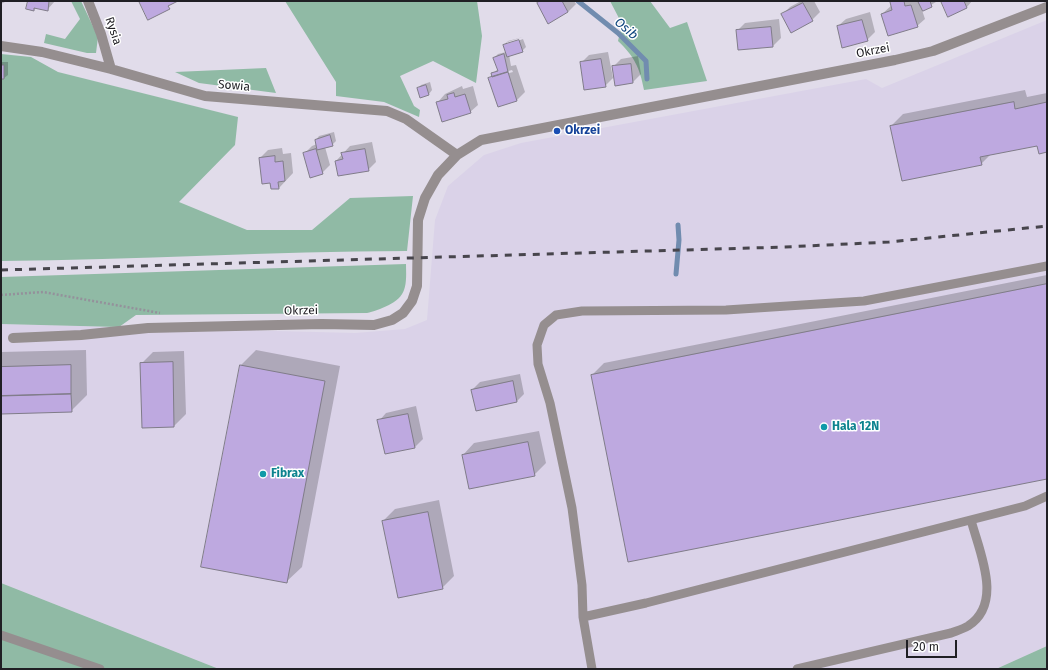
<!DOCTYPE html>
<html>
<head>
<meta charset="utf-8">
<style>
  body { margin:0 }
  #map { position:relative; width:1048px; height:670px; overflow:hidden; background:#e1dcea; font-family:"Fira Sans",sans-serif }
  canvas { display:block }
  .frame { position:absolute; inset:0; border:2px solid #201f24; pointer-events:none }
  .scale { position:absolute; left:906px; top:640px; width:51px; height:18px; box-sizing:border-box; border:2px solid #201f24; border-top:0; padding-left:5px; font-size:12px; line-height:14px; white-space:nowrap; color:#201f24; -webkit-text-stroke:3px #fff; paint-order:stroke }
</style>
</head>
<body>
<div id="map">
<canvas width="1048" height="670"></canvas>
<div class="frame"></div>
<div class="scale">20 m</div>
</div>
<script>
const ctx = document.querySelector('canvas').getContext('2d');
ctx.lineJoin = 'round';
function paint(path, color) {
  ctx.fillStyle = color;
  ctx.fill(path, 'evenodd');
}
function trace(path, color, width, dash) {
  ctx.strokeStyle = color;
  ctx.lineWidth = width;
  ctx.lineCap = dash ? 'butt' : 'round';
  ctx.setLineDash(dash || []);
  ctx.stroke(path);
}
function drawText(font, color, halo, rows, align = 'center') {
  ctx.font = font + ' "Fira Sans",sans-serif';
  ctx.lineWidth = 3;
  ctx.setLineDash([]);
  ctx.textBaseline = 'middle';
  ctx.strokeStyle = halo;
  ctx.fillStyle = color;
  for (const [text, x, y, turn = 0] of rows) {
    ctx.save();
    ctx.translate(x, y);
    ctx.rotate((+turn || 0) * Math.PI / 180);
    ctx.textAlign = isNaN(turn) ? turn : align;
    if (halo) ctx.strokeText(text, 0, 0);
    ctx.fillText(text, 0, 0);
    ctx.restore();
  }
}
paint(new Path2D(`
  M1047,20V646L996,669H219L1,583V324L355,333L405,329L427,320L435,220L448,186L484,155L521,143L866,79L882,88Z`), '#dad2e8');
paint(new Path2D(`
  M71,1H81L98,37L96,53H87L44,43L46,34L65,39L80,19Z
  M285,1H477L482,36L476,83L433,61L400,76L414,106L420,110L419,117L384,102L336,96V82Z
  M610,1H650L670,28L687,22L707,81L644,90C640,68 634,56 618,41L622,24Z
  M1,54L31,57L58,72L238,117L235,145L179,202L247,230H312L350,198L413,196L407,251C271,251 136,260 1,261Z
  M266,68L276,93L199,83L175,72Z
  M406,264C406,272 407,282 404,290C400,303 379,310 367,313L136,315L119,327L1,324V277Z
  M1,583L219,669H1Z
  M1047,646V669H996Z`), '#90baa5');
paint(new Path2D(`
  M1,1H7L1,4Z
  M29,1H55L47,10L36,8L34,10Z
  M540,1H574L576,4L568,12Z
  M801,1H814L820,12L812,20L782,15L790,7Z
  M892,1H935L936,2L922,10L925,19L917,26L882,14L892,5Z
  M942,1H972L967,7L948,15Z
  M870,12L875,32L867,40L838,26L846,19Z
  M779,19L781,38L773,46L737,31L745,23Z
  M523,37L507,42V45L523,39L526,47L522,51L509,55L511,66L516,65L525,92L517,100L498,106L489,79L493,75L492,74L498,69L494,58L498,54L506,52L504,45L508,41ZM512,70L513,72L498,76V74Z
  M608,52L613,78L605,86L581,63L589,55Z
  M638,56L641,74L633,82L613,67L621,59Z
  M1,62H8V75L4,78H1Z
  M430,82L432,90L429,94L420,97L418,89L421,85Z
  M462,86L463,89L473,86L478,105L470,112L438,102L445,94Z
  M1025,90L1027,97L1047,93V151L1038,145L991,154L981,164L891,126L903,114Z
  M334,132L336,141L332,145L325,147L330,165L322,173L304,154L312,146L317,144L316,140L319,136Z
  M372,142L376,162L368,170L336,161L350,146Z
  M282,148L283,154L291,153L293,173L279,188L271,182L260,158L268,150Z
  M1047,275V478L592,375L604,363Z
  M86,350L87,395L71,411L1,413V352Z
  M256,350L340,366L302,567L286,582L241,365Z
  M184,351L186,414L174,426L141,364L153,352Z
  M520,374L524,394L517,401L472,390L480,382Z
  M416,406L423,439L415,447L385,453L379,421L386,413Z
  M539,431L546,463L534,475L463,455L474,443Z
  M439,500L454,576L442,588L383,521L395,509Z`), '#0003');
trace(new Path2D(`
  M578,1L618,33L646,61L647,79
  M676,274L679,240L678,225`), '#718caf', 5);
const building = new Path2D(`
  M28,1H49L48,11L34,8V11L26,9Z
  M139,1H178L168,6L170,9L148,20Z
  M540,1H562L568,12L548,24L537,3Z
  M904,1L905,6L911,5L918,27L888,36L881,14L892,10L890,2Z
  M918,1H930L932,7L923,11Z
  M941,1H964L967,8L948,17Z
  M803,3L813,21L791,33L781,14Z
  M862,20L868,41L842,48L837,26Z
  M771,27L773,47L738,50L736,30Z
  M519,40L523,52L507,57L503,45Z
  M504,54L508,72L492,77L491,73L498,71L493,58Z
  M601,59L606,87L584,90L580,62Z
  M631,64L633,83L615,86L612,66Z
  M1,65H4V79H1Z
  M508,72L517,101L498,107L488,78Z
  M426,85L429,95L420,98L417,88Z
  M454,93L455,97L465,94L471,113L442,122L436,102L448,99L447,95Z
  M1014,102L1015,109L1047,102V152L1039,154L1037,146L980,157L982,165L902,181L890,126Z
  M330,135L333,146L317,150L315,140Z
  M316,149L323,174L310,178L303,153Z
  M365,149L369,171L338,176L335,161L343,159L341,153Z
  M275,156V162L283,161L285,181L278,182L279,189H271L270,183L262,184L259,158Z
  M1047,284V479L628,562L591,375Z
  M173,362L174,427L142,428L140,363Z
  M71,365V394L1,396V367Z
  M240,365L325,381L287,583L201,567Z
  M513,381L517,402L476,411L471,390Z
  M71,394L72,412L1,414V396Z
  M408,414L415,448L385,454L377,420Z
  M528,442L535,476L469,489L462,455Z
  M428,512L443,589L398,598L382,521Z`);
paint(building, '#bea9e0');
trace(building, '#807c89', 1);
trace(new Path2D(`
  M1,295L43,292L160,313`), '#94919b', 2.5, [2, 2]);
trace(new Path2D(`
  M1047,266L864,301L726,310L582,311L556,315L544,325L537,345L538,364L550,403L572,508L582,585L583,617L646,603L1025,506L1047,496
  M583,617L592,669
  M1,635L100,669
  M797,669L951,633C956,631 963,629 968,626C1004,603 979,551 971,520`), '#958e8f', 9);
trace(new Path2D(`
  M88,1L101,34L111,69
  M1,46L42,52L111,69L205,96L387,111L406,119L457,155
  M13,338L81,335L148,328L322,324L374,325L392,320L403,313L412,301L417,286L418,220L425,198L438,175L457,155L481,140L895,60L933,51L1047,7`), '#958e8f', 10);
trace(new Path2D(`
  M1,270L785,247L889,242L1047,226`), '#47454c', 3, [7, 7]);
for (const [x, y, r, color] of [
  [557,131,4,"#1a4fb4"],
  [824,427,4,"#0f9aa8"],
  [263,474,4,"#0f9aa8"]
]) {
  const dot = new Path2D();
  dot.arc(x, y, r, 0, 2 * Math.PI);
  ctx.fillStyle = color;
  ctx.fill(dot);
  trace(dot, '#fff', 1.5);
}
drawText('12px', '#201f24', '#fff', [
  ["Rysia",113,31,71],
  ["Okrzei",873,51,-11],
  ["Sowia",234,86,5],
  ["Okrzei",301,311,-1]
]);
drawText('bold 12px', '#164399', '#fff', [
  ["Okrzei",565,131]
], 'left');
drawText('bold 12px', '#0d838f', '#fff', [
  ["Hala 12N",832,427],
  ["Fibrax",271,474]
], 'left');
drawText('italic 13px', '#10467f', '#fff', [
  ["Osib",626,29,41]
]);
</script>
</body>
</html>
